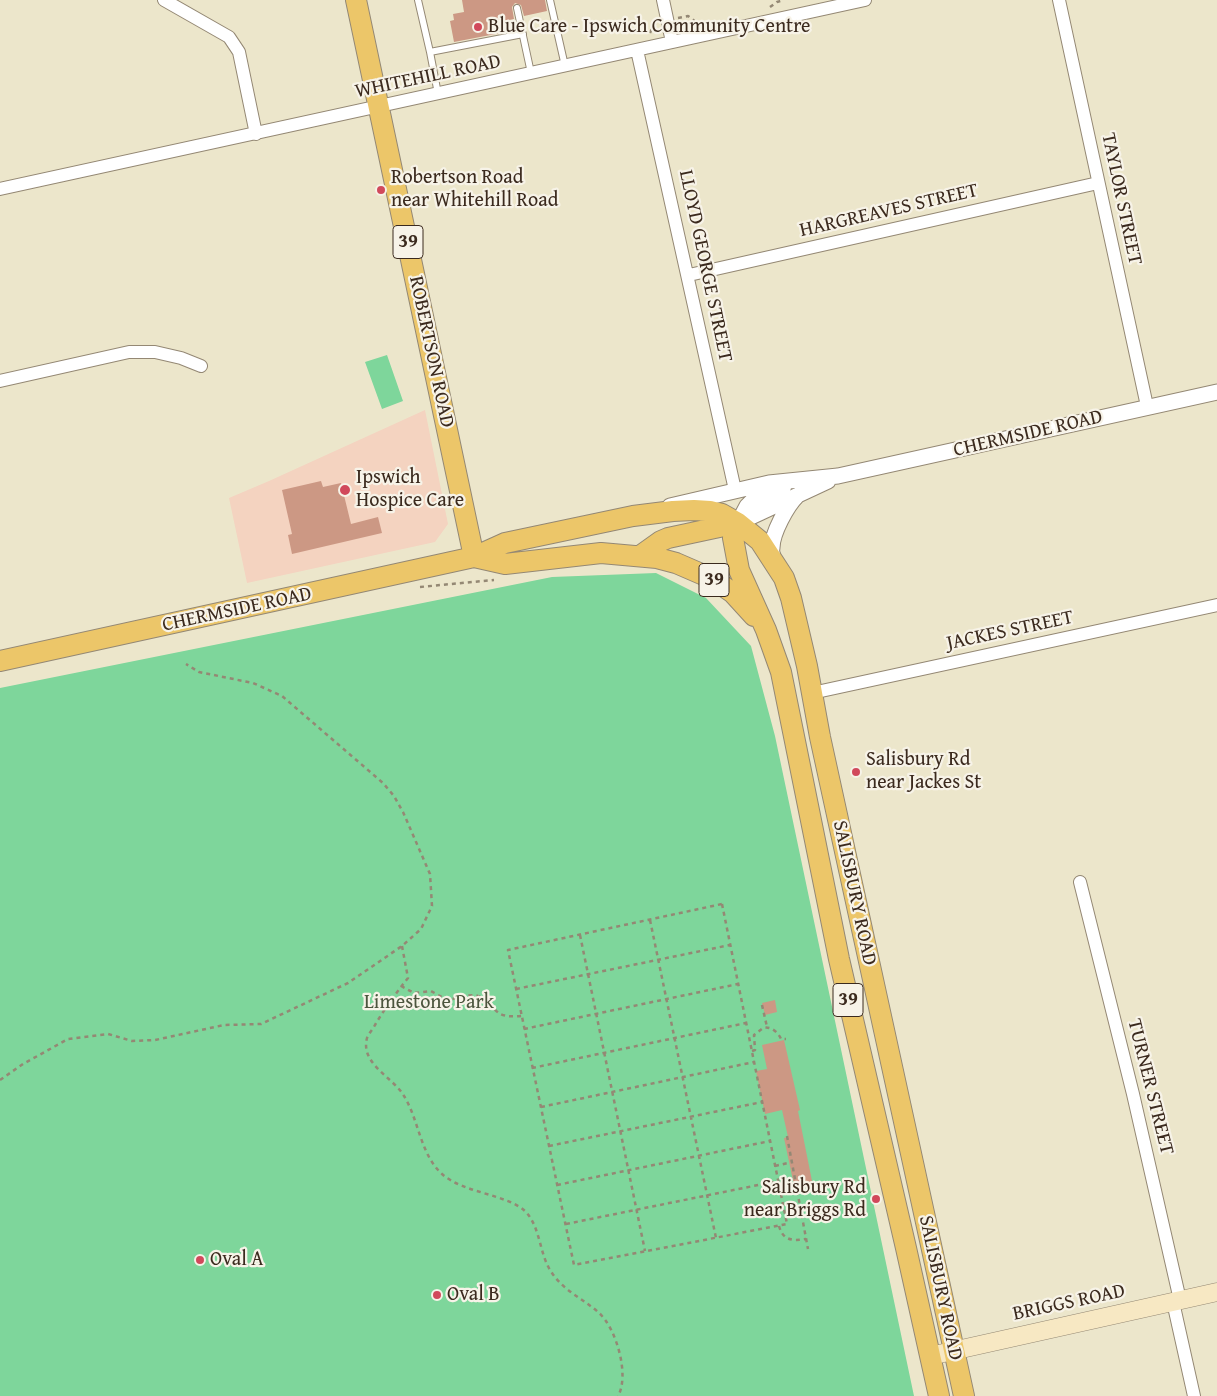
<!DOCTYPE html>
<html>
<head>
<meta charset="utf-8">
<style>
  body { margin:0 }
  canvas { display:block; background:#ece6cb }
</style>
</head>
<body>
<canvas width="1217" height="1396"></canvas>
<script>
const ctx = document.querySelector('canvas').getContext('2d');
ctx.lineJoin = 'round';
function paint(path, color) {
  ctx.fillStyle = color;
  ctx.fill(path, 'evenodd');
}
function trace(path, color, width, dash) {
  ctx.strokeStyle = color;
  ctx.lineWidth = width;
  ctx.lineCap = dash ? 'butt' : 'round';
  ctx.setLineDash(dash || []);
  ctx.stroke(path);
}
function drawText(font, color, halo, rows, align = 'center') {
  ctx.font = font + ' "Gentium Book Plus",serif';
  ctx.lineWidth = 4.5;
  ctx.setLineDash([]);
  ctx.textBaseline = 'middle';
  ctx.strokeStyle = halo;
  ctx.fillStyle = color;
  for (const [text, x, y, turn = 0] of rows) {
    ctx.save();
    ctx.translate(x, y);
    ctx.rotate((+turn || 0) * Math.PI / 180);
    ctx.textAlign = isNaN(turn) ? turn : align;
    if (halo) ctx.strokeText(text, 0, 0);
    ctx.fillText(text, 0, 0);
    ctx.restore();
  }
}
paint(new Path2D(`
  M425,410L448,524L435,542L247,583L229,498L269,481Z`), '#f4d3c0');
paint(new Path2D(`
  M387,355L403,401L382,409L365,362Z
  M656,573L706,598L751,646L775,736L914,1396H0V688L552,577Z`), '#7ed69b');
paint(new Path2D(`
  M462,0H545L547,11L524,16L521,5L515,3L512,7L514,19L504,21L506,32L454,42L450,21L454,20L453,14L464,12Z
  M321,481L323,487L341,483L351,524L378,517L382,533L292,554L288,535L292,534L282,490Z
  M775,1000L777,1012L765,1015L762,1003Z
  M784,1040L800,1110L798,1111L813,1186L795,1190L784,1138L788,1137L782,1110L765,1114L756,1071L767,1069L762,1045Z`), '#cc9884');
const service = new Path2D(`
  M418,0L430,52L523,34
  M550,0L565,66
  M517,8L531,73
  M430,52L438,94`);
const minor = new Path2D(`
  M164,0L229,37L239,52L256,134
  M663,0L672,42
  M1059,0L1147,406
  M637,50L735,490
  M0,189L865,0
  M689,275L1098,183
  M0,381L129,352H155L181,358L201,366
  M812,693L1217,605
  M1080,882L1133,1094L1180,1300
  M1173,1302L1194,1396`);
const tertiary = new Path2D(`
  M670,506L769,483L838,476L1217,392
  M738,523L828,481
  M738,523L747,506L753,500L784,486
  M773,560C773,556 771,551 772,548C772,533 787,506 797,496`);
const secondary = new Path2D(`
  M930,1356L1217,1292`);
const primary = new Path2D(`
  M356,0L474,557
  M738,523L733,538L739,570L766,630L781,672L839,959L906,1248L939,1396
  M640,556L661,541L668,538L738,523
  M474,557L505,564L601,553L657,558L676,563L713,579L733,593L754,616
  M0,661L474,557L505,543L633,516L673,511L694,510L710,511L722,514L738,523L760,541L784,578L791,598L807,666L820,737L964,1396`);
trace(service, '#948874', 8);
trace(minor, '#948874', 14);
trace(tertiary, '#948874', 17);
trace(secondary, '#948874', 19);
trace(primary, '#948874', 22);
trace(new Path2D(`
  M770,7L777,2L784,0
  M678,18L688,16L697,23
  M650,33L654,24L656,23
  M415,86L414,83L425,80
  M420,587L494,580
  M722,904L787,1224L574,1265L508,950Z
  M650,920L716,1238
  M580,935L645,1251
  M402,946L408,978C396,993 385,1008 375,1025C373,1029 369,1033 367,1038C360,1064 393,1077 404,1096C419,1120 420,1154 442,1174C463,1193 506,1194 525,1211C541,1227 539,1255 552,1273C564,1291 582,1298 598,1312C616,1327 630,1375 618,1396
  M401,986L414,993L431,991L447,1000C456,999 470,993 478,996C500,1003 487,1019 522,1016
  M516,989L730,945
  M762,1005L767,1027
  M524,1029L738,984
  M752,1051L755,1050L754,1035L763,1028C771,1026 778,1032 781,1039H786
  M532,1068L746,1023
  M0,1080L23,1064L68,1039L108,1034L132,1041L155,1040L224,1025L261,1024L348,983L402,946L421,929L432,906L430,874L403,812L394,796L383,783L282,696L253,683L199,672L186,664
  M541,1107L754,1062
  M787,1136L808,1249
  M549,1146L762,1102
  M775,1166L792,1162
  M557,1185L770,1141
  M566,1224L778,1181
  M779,1226C783,1241 793,1241 806,1239`), '#948874', 2.5, [4, 4]);
trace(service, '#fff', 6);
trace(minor, '#fff', 12);
trace(tertiary, '#fff', 15);
trace(secondary, '#f7e8c3', 18);
trace(primary, '#ecc669', 20);
for (const [x, y, r, color] of [
  [478,27,5,"#d1495b"],
  [381,190,5,"#d1495b"],
  [345,490,6,"#d1495b"],
  [856,772,5,"#d1495b"],
  [876,1199,5,"#d1495b"],
  [200,1260,5,"#d1495b"],
  [437,1295,5,"#d1495b"]
]) {
  const dot = new Path2D();
  dot.arc(x, y, r, 0, 2 * Math.PI);
  ctx.fillStyle = color;
  ctx.fill(dot);
  trace(dot, '#f7f3e8', 2);
}
for (const [x, y, w] of [
  [408,242,30],
  [714,580,30],
  [848,1000,30]
]) {
  const box = new Path2D();
  box.roundRect(x - w / 2, y - 16.5, w, 33, 4);
  ctx.fillStyle = '#f7f3e8';
  ctx.fill(box);
  trace(box, '#3b2a1e', 1);
}
drawText('bold 19px', '#3b2a1e', null, [
  ["39",408,242],
  ["39",714,580],
  ["39",848,1000]
]);
drawText('20px', '#3b2a1e', '#f7f3e8', [
  ["Blue Care - Ipswich Community Centre",488,27],
  ["Robertson Road",391,178],
  ["near Whitehill Road",391,201],
  ["Ipswich",356,478],
  ["Hospice Care",356,501],
  ["Salisbury Rd",866,760],
  ["near Jackes St",866,783],
  ["Salisbury Rd",866,1188,"right"],
  ["near Briggs Rd",866,1211,"right"],
  ["Oval A",210,1260],
  ["Oval B",447,1295]
], 'left');
drawText('20px', '#3b2a1e', '#f7f3e8', [
  ["WHITEHILL ROAD",428,77,-12],
  ["TAYLOR STREET",1121,199,78],
  ["HARGREAVES STREET",889,211,-13],
  ["LLOYD GEORGE STREET",705,266,78],
  ["ROBERTSON ROAD",431,352,78],
  ["CHERMSIDE ROAD",1028,434,-13],
  ["CHERMSIDE ROAD",237,610,-12],
  ["JACKES STREET",1010,631,-12],
  ["SALISBURY ROAD",854,893,78],
  ["TURNER STREET",1150,1087,76],
  ["SALISBURY ROAD",940,1288,78],
  ["BRIGGS ROAD",1069,1303,-12]
]);
drawText('20px', '#4c553d', '#f7f3e8', [
  ["Limestone Park",429,1003]
]);
</script>
</body>
</html>
